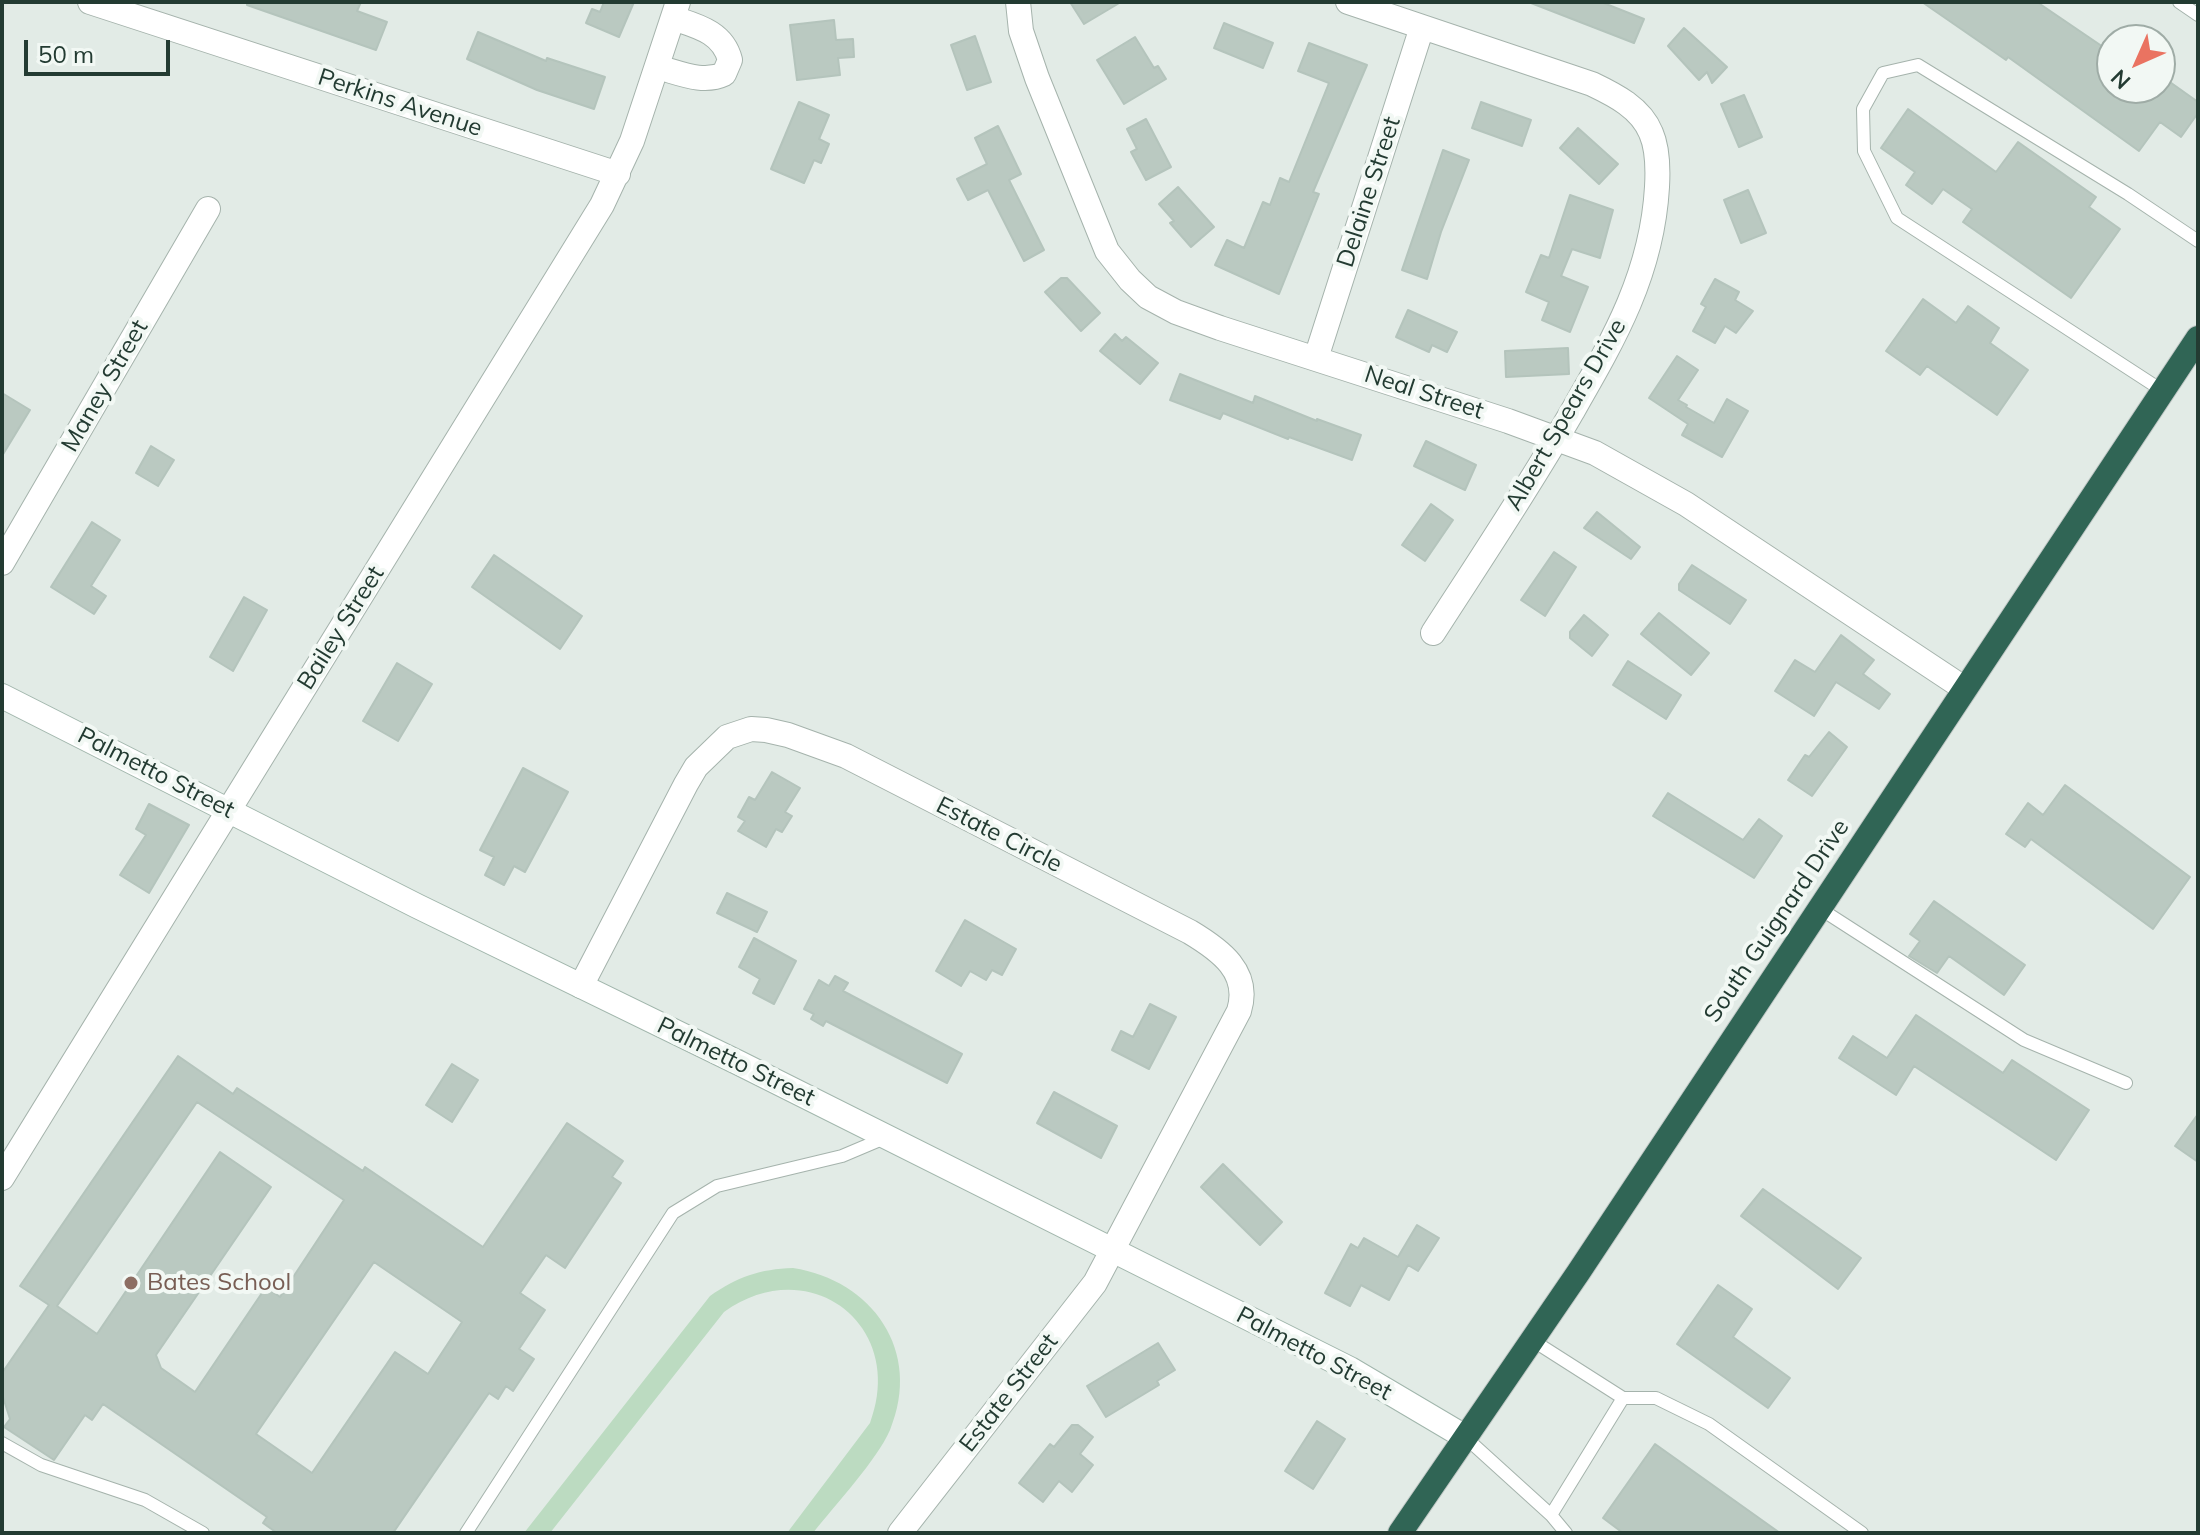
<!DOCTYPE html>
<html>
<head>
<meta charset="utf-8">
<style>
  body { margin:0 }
  #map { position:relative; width:2200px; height:1535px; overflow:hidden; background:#e2ebe6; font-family:Mulish,sans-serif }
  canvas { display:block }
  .frame { position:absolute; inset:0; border:4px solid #233b32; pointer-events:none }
  .north { position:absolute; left:2096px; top:24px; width:80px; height:80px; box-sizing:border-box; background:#f2f8f4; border:2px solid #9faca6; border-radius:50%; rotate:225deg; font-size:22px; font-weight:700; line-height:32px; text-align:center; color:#233b32 }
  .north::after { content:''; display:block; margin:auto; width:28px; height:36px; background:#ea7361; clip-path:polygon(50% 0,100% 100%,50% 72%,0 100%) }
  .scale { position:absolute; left:24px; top:40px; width:146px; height:36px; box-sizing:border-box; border:4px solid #233b32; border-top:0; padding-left:10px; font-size:24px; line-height:28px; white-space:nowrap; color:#233b32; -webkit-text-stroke:6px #f2f8f4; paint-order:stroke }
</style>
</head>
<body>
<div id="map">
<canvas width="2200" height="1535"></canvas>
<div class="frame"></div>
<div class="north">N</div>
<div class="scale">50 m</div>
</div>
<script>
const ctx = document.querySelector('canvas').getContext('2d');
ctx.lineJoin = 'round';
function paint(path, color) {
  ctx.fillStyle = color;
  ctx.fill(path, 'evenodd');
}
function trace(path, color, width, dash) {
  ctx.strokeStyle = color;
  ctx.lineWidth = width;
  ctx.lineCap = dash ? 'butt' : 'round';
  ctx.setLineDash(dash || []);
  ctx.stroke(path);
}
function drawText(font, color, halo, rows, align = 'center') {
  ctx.font = font + ' Mulish,sans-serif';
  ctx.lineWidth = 8;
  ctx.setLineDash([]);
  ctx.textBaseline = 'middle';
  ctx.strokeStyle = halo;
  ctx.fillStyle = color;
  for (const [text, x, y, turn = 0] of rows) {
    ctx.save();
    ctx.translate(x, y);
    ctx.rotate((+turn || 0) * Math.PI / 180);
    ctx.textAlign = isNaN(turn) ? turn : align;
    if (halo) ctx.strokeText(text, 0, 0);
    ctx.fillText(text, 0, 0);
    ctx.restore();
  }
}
paint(new Path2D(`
  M793,1268C872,1280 923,1351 890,1430C877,1460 835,1505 813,1533H787L870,1423C907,1325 809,1251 724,1312L550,1533H524L710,1296C737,1277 760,1269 793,1268Z`), '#bcdbc1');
const building = new Path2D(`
  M247,2H361L357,11L387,22L376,50L247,5Z
  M604,2H634L619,37L586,23L592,9L600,12Z
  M1070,2H1121L1084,24Z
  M1601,2L1644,19L1634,43L1531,3Z
  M1922,2H2037L2112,53V88H2160V75L2198,102V113L2181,137L2160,122L2139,151L2008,57L2006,60Z
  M834,20L836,40L853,39L854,57L838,58L840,75L797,80L790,25Z
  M1224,23L1273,43L1263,68L1214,48Z
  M1684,28L1727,67L1712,83L1707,72L1699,80L1668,46Z
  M478,32L546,61L547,58L605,77L594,109L537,90L467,59Z
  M975,36L991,82L967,90L951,45Z
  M1135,37L1154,68L1158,66L1166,79L1124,104L1097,60Z
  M1309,43L1367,65L1313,192L1319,194L1279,294L1215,265L1227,240L1244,248L1263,202L1270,205L1280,178L1289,182L1329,83L1298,71Z
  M1744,95L1762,137L1739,147L1721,104Z
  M799,102L829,115L819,139L829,144L821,163L814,160L804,183L771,169Z
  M1481,102L1531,120L1522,146L1472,128Z
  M1908,109L1996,172L2018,142L2096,197L2089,207L2120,229L2071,298L1963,222L1972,209L1943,189L1932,204L1906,185L1915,172L1881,148Z
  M1146,119L1171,167L1146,180L1131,152L1137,149L1127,129Z
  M998,126L1021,174L1009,180L1044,250L1024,261L988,190L968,200L957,179L987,164L975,138Z
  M1578,128L1618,164L1599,184L1560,148Z
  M1443,150L1469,160L1441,232L1427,279L1402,270Z
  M1178,187L1214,227L1191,247L1170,223L1174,221L1159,204Z
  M1748,190L1766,233L1741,243L1724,200Z
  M1570,195L1613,210L1600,258L1572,249L1561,276L1588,287L1570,332L1542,320L1549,302L1526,292L1541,255L1549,258Z
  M1061,278H1067L1100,313L1081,331L1045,292Z
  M1715,279L1739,292L1735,300L1753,311L1736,333L1725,326L1715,343L1693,331L1706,307L1701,304Z
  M1923,299L1956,323L1968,306L1999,328L1990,343L2028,370L1997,415L1927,366L1920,375L1886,351Z
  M1408,310L1457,332L1447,352L1432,345L1429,352L1396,337Z
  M1115,334L1122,341L1126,337L1158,363L1140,384L1100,351Z
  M1568,348L1569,374L1506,377L1505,351Z
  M1677,356L1698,370L1678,400L1687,405L1686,407L1714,423L1727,399L1748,411L1722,457L1682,435L1688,424L1649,398Z
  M1180,374L1253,403L1255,396L1317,421V419L1361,435L1352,460L1289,437L1288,439L1223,413L1220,419L1170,400Z
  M2,393L30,410L2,456Z
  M1426,441L1476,465L1465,490L1414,466Z
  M151,446L174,460L158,486L136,473Z
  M1431,504L1453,520L1425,561L1402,545Z
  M1597,512L1640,547L1631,559L1584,528Z
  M92,522L120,540L91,586L106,596L94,614L51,587Z
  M1554,552L1576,567L1545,616L1521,600Z
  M494,555L582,616L560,649L472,587Z
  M1692,565L1746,600L1730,624L1679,590V584Z
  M244,597L267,610L233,671L210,657Z
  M1659,613L1709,653L1691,675L1641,634Z
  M1584,615L1608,635L1592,656L1570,638V632Z
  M1841,635L1874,660L1863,674L1890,694L1879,709L1836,682L1814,716L1775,691L1795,660L1815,672Z
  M1628,661L1681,695L1666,719L1613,685Z
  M397,663L432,684L398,741L363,721Z
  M1829,732L1847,747L1812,796L1788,780L1805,755L1809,757Z
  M523,768L568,792L525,872L514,866L504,885L485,875L494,857L480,850Z
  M772,772L800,788L785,812L792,816L782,832L776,829L766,847L738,831L745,821L738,817L749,797L755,800Z
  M2065,785L2190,877L2153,929L2031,839L2025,847L2006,834L2028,803L2043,815Z
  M1668,793L1743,840L1759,819L1782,836L1754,878L1653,816Z
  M149,804L189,825L149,893L120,875L146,835L136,829Z
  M727,893L767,912L757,932L717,913Z
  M1934,901L2025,965L2004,995L1949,956L1937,973L1909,956L1920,941L1910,934Z
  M965,920L1016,949L1002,975L992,970L986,980L970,971L961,986L936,971Z
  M754,938L796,961L774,1004L753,993L760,979L739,967Z
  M835,976L848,983L843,991L962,1054L947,1083L826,1021L823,1026L811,1019L814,1014L804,1009L819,980L829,986Z
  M1150,1004L1176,1017L1149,1069L1112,1050L1121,1031L1133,1037Z
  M1916,1015L2003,1073L2012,1060L2089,1110L2056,1160L1914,1066L1896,1095L1839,1058L1853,1036L1887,1058Z
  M178,1056L233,1094L237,1088L363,1171L365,1167L483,1247L567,1123L623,1161L612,1177L621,1183L565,1268L546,1255L520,1293L545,1310L519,1349L534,1359L513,1391L506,1386L498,1399L489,1393L393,1533H277L263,1523L267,1517L103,1404L92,1420L85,1415L54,1460L4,1427L10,1419L2,1394V1373L49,1305L20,1286ZM197,1102L344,1200L280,1297L266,1287L195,1392L161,1368L156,1355L271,1187L220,1152L97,1334L57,1306ZM374,1262L462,1322L428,1374L395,1352L312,1473L256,1434Z
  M452,1064L478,1080L452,1122L426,1105Z
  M1054,1092L1117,1126L1101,1158L1037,1123Z
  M2198,1114V1162L2175,1146Z
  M1223,1164L1282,1222L1260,1245L1201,1187Z
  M1763,1189L1861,1258L1838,1289L1741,1216Z
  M1417,1225L1439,1238L1418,1271L1408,1265L1389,1300L1361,1285L1350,1306L1325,1293L1351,1244L1358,1248L1364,1238L1398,1257Z
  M1718,1285L1752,1309L1733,1337L1790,1378L1768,1408L1677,1344Z
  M1158,1343L1175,1370L1157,1381L1159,1385L1106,1417L1087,1386Z
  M1317,1421L1345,1439L1313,1489L1285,1471Z
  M1072,1425H1078L1093,1437L1080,1454L1093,1465L1072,1492L1059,1481L1043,1502L1019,1483L1050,1444L1054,1447Z
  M1655,1444L1780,1533H1623L1603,1518Z`);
paint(building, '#bac9c1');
trace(building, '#b4c4bc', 2);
const lane = new Path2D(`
  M2179,2L2198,15
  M2163,391L1897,218L1864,151L1863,109L1883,73L1918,65L2128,194L2198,241
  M1819,908L2024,1040L2126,1083
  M1623,1398H1656L1709,1424L1862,1533
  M1465,1437L1551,1515L1623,1398L1532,1340
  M2,1443L41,1465L145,1500L203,1533
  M1551,1515L1566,1533
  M466,1533L673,1213L717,1186L842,1156L887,1137`);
const street = new Path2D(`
  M90,2L618,174
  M1018,2L1021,31L1037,78L1107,251L1130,280L1148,297L1176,312L1220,328L1508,421L1595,453L1686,504L1965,689
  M1348,2L1592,84C1615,95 1641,108 1651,133C1658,149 1658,170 1657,187C1652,274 1614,339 1572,412C1529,487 1480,560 1433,633
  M657,67C680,73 703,84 724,74L730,60C723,32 697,26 673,18
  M1316,358L1422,27
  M2,563L208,209
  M581,986L686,784L696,767L727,737L751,729L766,730L788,735L846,756L1190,932C1220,950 1251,972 1239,1011L1095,1283L900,1533
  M2,1178L602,205L632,141L678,2`);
const secondary = new Path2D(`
  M2,696L417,906L739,1063L1350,1369L1465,1437`);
const highway = new Path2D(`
  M1400,1533L1578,1273L2198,338`);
trace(lane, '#a5b3ac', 14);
trace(street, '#a5b3ac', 26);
trace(secondary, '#a1b6ac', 26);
trace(highway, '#c1c8c6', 26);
trace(lane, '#fff', 12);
trace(street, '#fff', 24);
trace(secondary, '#fff', 24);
trace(highway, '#306555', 24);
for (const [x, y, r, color] of [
  [131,1283,8,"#8d6e63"]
]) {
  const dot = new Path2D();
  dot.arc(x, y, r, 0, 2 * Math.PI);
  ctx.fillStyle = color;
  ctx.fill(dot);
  trace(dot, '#f2f8f4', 3);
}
drawText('24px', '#233b32', '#f2f8f4', [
  ["Perkins Avenue",400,103,18],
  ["Delaine Street",1369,192,-72],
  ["Maney Street",105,386,-60],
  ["Neal Street",1424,393,18],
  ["Albert Spears Drive",1566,415,-60],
  ["Bailey Street",341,628,-58],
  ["Palmetto Street",156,773,27],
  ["Estate Circle",999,835,27],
  ["South Guignard Drive",1777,921,-56],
  ["Palmetto Street",736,1062,26],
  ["Palmetto Street",1314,1354,28],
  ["Estate Street",1009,1393,-52]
]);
drawText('24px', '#785e54', '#f2f8f4', [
  ["Bates School",147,1283]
], 'left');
</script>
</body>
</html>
